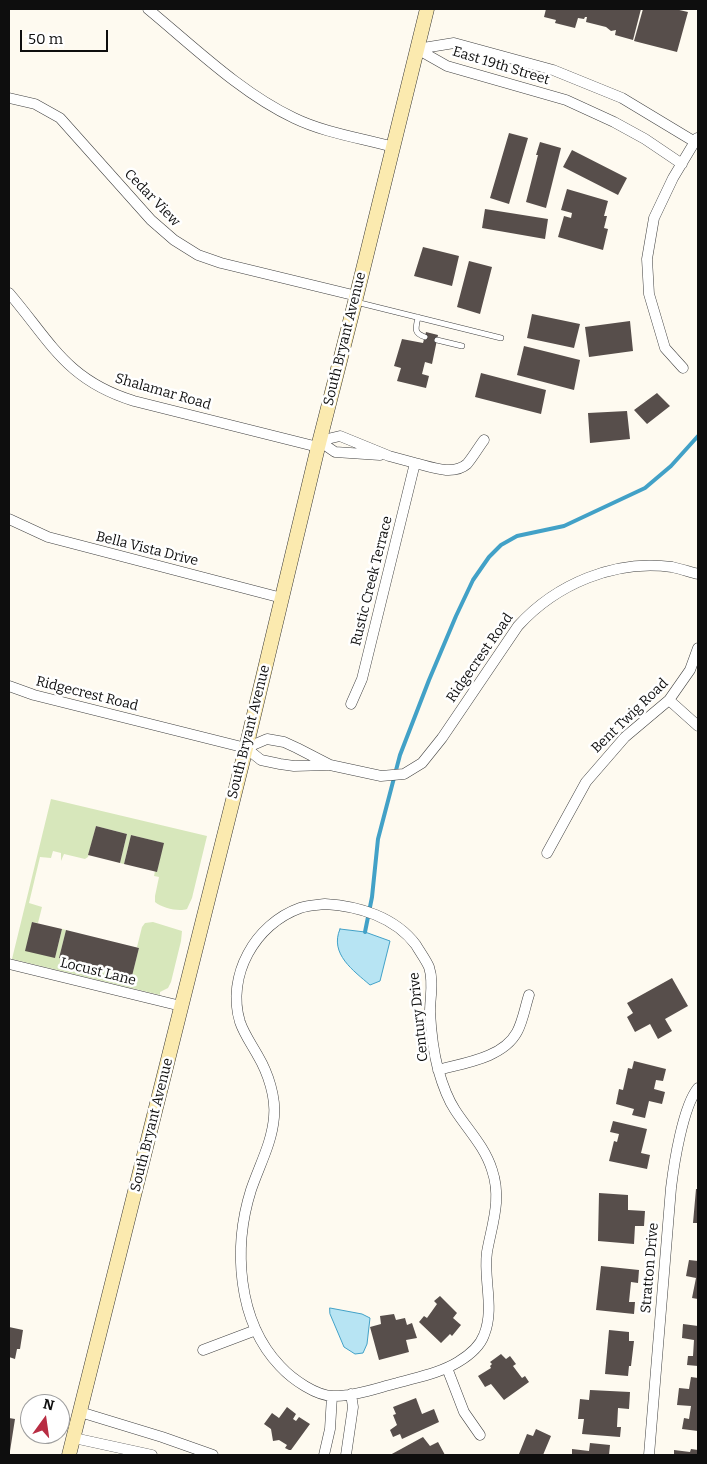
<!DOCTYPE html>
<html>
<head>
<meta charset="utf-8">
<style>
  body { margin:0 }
  #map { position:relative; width:707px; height:1464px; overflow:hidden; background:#fefaf0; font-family:Bitter,serif }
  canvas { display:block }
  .frame { position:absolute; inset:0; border:10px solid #0e0e0e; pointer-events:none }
  .north { position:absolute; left:20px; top:1394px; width:50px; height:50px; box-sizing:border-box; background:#fff; border:1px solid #9f9f9f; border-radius:50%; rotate:14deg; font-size:14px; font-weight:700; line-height:20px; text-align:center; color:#0e0e0e }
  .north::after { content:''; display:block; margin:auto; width:18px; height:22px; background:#b82d43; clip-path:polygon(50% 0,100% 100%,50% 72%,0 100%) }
  .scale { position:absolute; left:20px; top:30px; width:88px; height:22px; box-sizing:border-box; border:2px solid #0e0e0e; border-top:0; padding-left:6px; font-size:15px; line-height:18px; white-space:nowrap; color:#0e0e0e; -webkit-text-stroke:4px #fff; paint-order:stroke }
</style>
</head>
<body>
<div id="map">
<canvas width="707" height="1464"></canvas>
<div class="frame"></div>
<div class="north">N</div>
<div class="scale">50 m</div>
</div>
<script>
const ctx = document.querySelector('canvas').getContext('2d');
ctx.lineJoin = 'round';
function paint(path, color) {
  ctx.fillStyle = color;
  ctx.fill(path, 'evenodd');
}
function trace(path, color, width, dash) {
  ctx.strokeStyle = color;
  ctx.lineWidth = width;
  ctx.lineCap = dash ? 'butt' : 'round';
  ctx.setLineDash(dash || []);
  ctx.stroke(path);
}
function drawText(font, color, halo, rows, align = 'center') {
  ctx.font = font + ' Bitter,serif';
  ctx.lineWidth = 5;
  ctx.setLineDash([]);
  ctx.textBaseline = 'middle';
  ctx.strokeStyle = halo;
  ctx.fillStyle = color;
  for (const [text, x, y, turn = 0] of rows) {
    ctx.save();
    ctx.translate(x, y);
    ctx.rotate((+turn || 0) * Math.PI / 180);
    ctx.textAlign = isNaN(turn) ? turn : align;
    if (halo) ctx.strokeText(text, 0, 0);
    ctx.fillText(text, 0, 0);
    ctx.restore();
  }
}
paint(new Path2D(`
  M51,799L207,836L192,898L187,909C179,912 162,908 155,902V896L159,877L154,876L155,871L157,872L163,843L131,835L124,864L120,863L127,834L96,826L88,857L85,859L64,854L61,861V853L53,851L51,858L40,857L29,903L42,907L38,923L32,922L55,958L62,929L66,930L59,958L132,976L139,948L137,947L142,927L145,923L153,922L182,931L181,941L171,982L168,988L160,992V995L12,959Z`), '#d7e7bb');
const water = new Path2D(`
  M340,929L365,932L390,941L380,981L370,985C354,971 329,954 340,929Z
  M330,1308L362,1314L370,1318L367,1344L363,1353L355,1354L344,1347L330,1314Z`);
paint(water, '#b7e4f3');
trace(water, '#42a1c7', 1);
trace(new Path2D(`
  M365,932L372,897L378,839L400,755L429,680L456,616L473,580L489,557L501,545L517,536L564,526L645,488L671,466L698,436`), '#42a1c7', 4);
paint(new Path2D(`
  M546,9H641L633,40L615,35L616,30L611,31L606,27L586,22L587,17H585L584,19L578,18L575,28L555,23L556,20L544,17Z
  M643,9H675L688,12L677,52L634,41Z
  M509,133L528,138L509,204L490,198Z
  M540,142L561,148L546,208L526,202L538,155H536Z
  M572,150L627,178L618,195L563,167Z
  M567,189L608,201L604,216H607L604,228L608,229L603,250L558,237L564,216L571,218L572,213L561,210Z
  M485,209L548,219L545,239L482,228Z
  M423,247L459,256L452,286L414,276Z
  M469,261L492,267L480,314L457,307Z
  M532,314L580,324L574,348L527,338Z
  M630,321L633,351L589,357L585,327Z
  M426,332L438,335L432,364L425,362L422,374L429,376L426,388L397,381L401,368L394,366L402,339L423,343Z
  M524,346L580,360L574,390L517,375Z
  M481,373L546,390L541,414L475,397Z
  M657,393L670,406L647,424L634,410Z
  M627,411L630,439L590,443L588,413Z
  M96,826L127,834L120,863L88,855Z
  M131,835L164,843L157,872L124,864Z
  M32,922L62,929L55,958L25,951Z
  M66,930L139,948L132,976L59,958Z
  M672,978L688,1006L665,1019L672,1031L658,1039L650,1024L635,1032L627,1017L633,1013L627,1003Z
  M634,1061L666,1069L663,1081L656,1080L654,1089L665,1092L662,1104L649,1101L645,1118L632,1115L634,1109L616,1104L619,1089L623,1090L628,1068L632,1069Z
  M613,1121L647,1129L641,1153L650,1155L647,1169L609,1161L614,1141L617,1142L619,1134L610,1132Z
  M696,1189H698V1223H693Z
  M599,1193L628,1195V1210L645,1211L644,1226H635L634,1244L598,1241Z
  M689,1260L698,1261V1299L692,1298L696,1278L686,1276Z
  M601,1266L639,1270L638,1283L631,1282L629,1302H635L634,1314L596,1310Z
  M440,1296L457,1313L453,1318L461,1325L452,1336L450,1334L441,1343L419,1322L424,1316L427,1318L437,1304L434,1301Z
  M394,1314L396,1320L405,1318L407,1325L412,1323L417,1338L406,1340L409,1352L379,1360L370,1327L381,1324L380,1316Z
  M683,1324L698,1326V1366L687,1365L688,1356H693L694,1340L682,1338Z
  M9,1327L23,1330L20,1349H17L15,1359L9,1357Z
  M609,1330L629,1332V1341H634L631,1366H629L628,1376L605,1374Z
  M501,1354L506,1359L510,1356L516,1364L513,1366L522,1378L525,1376L529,1382L504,1400L491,1384L485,1387L478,1376L491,1368L490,1366L492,1364L490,1362Z
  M691,1377L698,1378V1431L682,1429L684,1418L689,1419L691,1406L677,1405L679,1388L689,1389Z
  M590,1390L630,1392L629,1409L618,1408L617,1427H621L620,1437L582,1434L584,1419H578L580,1399L589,1400Z
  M416,1398L422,1414L434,1409L439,1422L402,1439L400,1434L393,1437L390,1430L397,1425L393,1415L396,1414L393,1407Z
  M287,1407L296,1414L293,1419L296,1421L299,1417L310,1424L291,1450H289L285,1448L287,1445L279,1440L273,1441L271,1429L264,1424L272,1413L279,1418Z
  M9,1418L15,1419L10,1451H9Z
  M536,1429L551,1436L543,1455H522L519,1454L527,1434L533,1436Z
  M423,1437L430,1446L438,1442L445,1455H390Z
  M590,1443L610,1445L609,1455H572V1449L589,1451Z
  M691,1449L698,1450V1455H674V1450L690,1452Z`), '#574e4b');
const lane = new Path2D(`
  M356,302L501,338
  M418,317C416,328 413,333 425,337
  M437,340L462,346`);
const street = new Path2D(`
  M148,9C194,47 241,93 294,118C325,133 361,138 393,147
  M417,49L454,43L553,70L622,98L695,142
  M417,49L447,66L566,100L614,122L645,139L682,164
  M9,98L35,104L60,118L151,220L174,240L198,255L221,263L357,296
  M9,293C51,342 66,380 134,401L318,447
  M683,368L665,348L649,294L647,259L654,218L673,178L697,138
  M319,441L340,436L389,456L415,463L362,679L351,704
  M319,441L335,452L380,455
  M415,463C431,467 453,476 467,464C473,457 478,448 484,440
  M9,519L48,537L282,598
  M9,686L34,695L246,748L261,760L280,764L294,766L328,765
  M669,700L698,726
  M246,748L267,739L284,742L297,748L330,765L381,776L404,774L422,763L442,738L518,626C556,584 615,559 672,567C681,569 690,572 698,574
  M547,853L586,782L625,737L669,700L690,670L698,648
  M325,904C359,906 395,917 416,945C420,952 426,960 429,967C434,982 430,997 430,1012C431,1031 433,1050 438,1069C442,1083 447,1098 455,1110C468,1130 485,1147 492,1170C502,1199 492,1224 487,1252C483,1279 495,1308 484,1335C480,1346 468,1356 458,1362C440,1373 418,1377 397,1383C377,1388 356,1396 335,1396C317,1397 292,1379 280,1366C237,1321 233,1247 251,1190C259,1166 272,1143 274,1117C276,1097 268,1073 258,1056C252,1045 244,1034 240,1022C226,976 255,924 300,908C308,905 317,905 325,904Z
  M9,964L181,1006
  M438,1070C464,1063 503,1058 517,1032C523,1021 525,1007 529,995
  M203,1350L256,1330
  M447,1368L464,1412L480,1435
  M80,1412L162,1437L213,1455
  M74,1438L152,1455
  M324,1455L330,1429L332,1396
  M346,1455L353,1407L351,1394
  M649,1455L671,1188C674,1163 683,1106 698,1088`);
const secondary = new Path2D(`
  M69,1455L246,748L318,447L355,302L427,9`);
trace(lane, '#414141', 6);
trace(street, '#414141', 11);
trace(secondary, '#303030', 15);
trace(lane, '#fff', 5);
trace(street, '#fff', 10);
trace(secondary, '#fbeaaf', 14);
drawText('14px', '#0e0e0e', '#fff', [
  ["East 19th Street",501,66,17],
  ["Cedar View",152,198,46],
  ["South Bryant Avenue",345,339,-76],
  ["Shalamar Road",163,392,16],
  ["Bella Vista Drive",147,549,14],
  ["Rustic Creek Terrace",372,581,-76],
  ["Ridgecrest Road",480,658,-55],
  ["Ridgecrest Road",87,694,14],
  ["Bent Twig Road",630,716,-44],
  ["South Bryant Avenue",249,732,-76],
  ["Locust Lane",98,972,14],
  ["Century Drive",419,1017,-96],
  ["South Bryant Avenue",152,1125,-76],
  ["Stratton Drive",650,1268,-85]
]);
</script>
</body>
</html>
